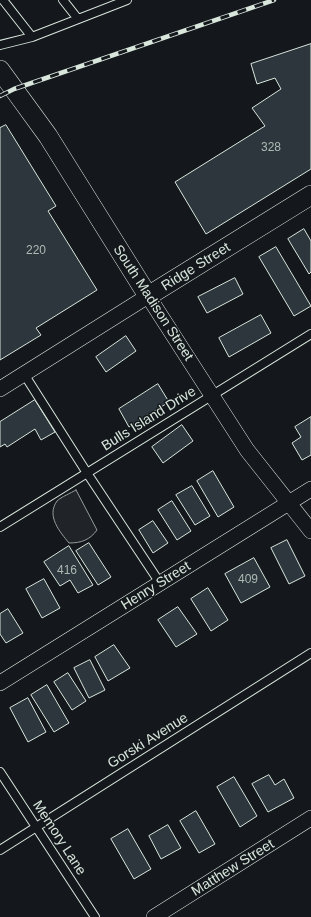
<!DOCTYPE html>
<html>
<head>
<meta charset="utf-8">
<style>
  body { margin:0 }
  canvas { display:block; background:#14181c }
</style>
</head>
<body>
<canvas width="311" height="917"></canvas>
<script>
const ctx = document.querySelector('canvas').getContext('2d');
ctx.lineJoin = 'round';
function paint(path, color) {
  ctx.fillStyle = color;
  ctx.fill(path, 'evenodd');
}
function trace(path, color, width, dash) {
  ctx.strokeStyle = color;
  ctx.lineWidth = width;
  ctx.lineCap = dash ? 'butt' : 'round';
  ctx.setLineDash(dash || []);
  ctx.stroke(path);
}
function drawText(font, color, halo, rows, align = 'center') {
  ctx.font = font + ' Arial,sans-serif';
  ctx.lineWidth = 3;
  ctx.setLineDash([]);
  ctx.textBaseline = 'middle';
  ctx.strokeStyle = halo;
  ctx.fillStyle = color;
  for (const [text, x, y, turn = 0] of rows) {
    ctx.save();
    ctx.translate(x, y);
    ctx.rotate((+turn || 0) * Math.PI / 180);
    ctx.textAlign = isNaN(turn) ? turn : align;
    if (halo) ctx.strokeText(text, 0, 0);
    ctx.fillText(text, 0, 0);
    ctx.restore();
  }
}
const green = new Path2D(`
  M76,490L97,530C90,540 81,543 69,543C60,532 46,516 57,501C61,497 71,493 76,490Z`);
paint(green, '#202428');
trace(green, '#939e99', 1);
const building = new Path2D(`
  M311,44V169L206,234L175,182L265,126L252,108L281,89L275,78L257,84L251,64Z
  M6,125L56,206L48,211L97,290L36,328L41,335L0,360V128Z
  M304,229L311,241V272L309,274L288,239Z
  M276,247L311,306L294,316L259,257Z
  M235,278L243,294L207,313L198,297Z
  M261,315L271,333L229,357L219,338Z
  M126,336L136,351L106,372L96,357Z
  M158,384L169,402L129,427L119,409Z
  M35,400L55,432L41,440L35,429L7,447L5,444L0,447V422Z
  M311,417V455L302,460L292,443L301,437L295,427Z
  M182,425L193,441L163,463L152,447Z
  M213,471L234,507L218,517L197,481Z
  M192,486L210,516L195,525L176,495Z
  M172,501L191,531L177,540L158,510Z
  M153,521L168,543L153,553L139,530Z
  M287,540L305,576L289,584L271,548Z
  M89,543L111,577L98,585L76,551Z
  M69,546L93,585L78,593L70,580L60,586L44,562Z
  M254,558L270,587L241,603L225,574Z
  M44,579L60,608L42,618L26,589Z
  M208,588L228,620L211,631L191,599Z
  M178,607L197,634L176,647L158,620Z
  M8,609L23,633L6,643L0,634V614Z
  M114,645L130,668L108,681L95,657Z
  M90,660L105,690L89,698L74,668Z
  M68,673L86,701L72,710L54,682Z
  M47,685L69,723L54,732L31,695Z
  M28,698L46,732L28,742L10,708Z
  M269,775L275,785L284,779L294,798L268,812L252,784Z
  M234,777L257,816L240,827L217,787Z
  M196,811L215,844L199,853L180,821Z
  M168,825L181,848L161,859L149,836Z
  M128,829L151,869L134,879L111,839Z`);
paint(building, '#2c363c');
trace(building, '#d8e6dc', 1);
const service = new Path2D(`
  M3,0L32,37
  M63,0L78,19
  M0,45L32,37L127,0
  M24,374L87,473L160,583
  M0,527L311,334
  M0,772L95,917
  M0,850L311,653`);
const minor = new Path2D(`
  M0,389L148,296L247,450L311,531
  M0,683L311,489
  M154,917L311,818`);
const tertiary = new Path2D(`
  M0,70L48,136L148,296L311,195`);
trace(service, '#d8e6dc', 10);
trace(minor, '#d8e6dc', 16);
trace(tertiary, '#d8e6dc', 20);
trace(service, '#14181c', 8);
trace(minor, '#14181c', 15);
trace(tertiary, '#14181c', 19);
const rail = new Path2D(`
  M0,96L14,89L274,0`);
trace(rail, '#d8e6dc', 4.5);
trace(rail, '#14181c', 3, [9]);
drawText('12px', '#adbab4', null, [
  ["328",271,148],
  ["220",36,251],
  ["416",67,571],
  ["409",248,580]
]);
drawText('14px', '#d8e6dc', '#14181c', [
  ["Ridge Street",196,267,-32],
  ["South Madison Street",153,303,57],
  ["Bulls Island Drive",149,419,-32],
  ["Henry Street",156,586,-32],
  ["Gorski Avenue",148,741,-32],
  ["Memory Lane",59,838,57],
  ["Matthew Street",233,868,-32]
]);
</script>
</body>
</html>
